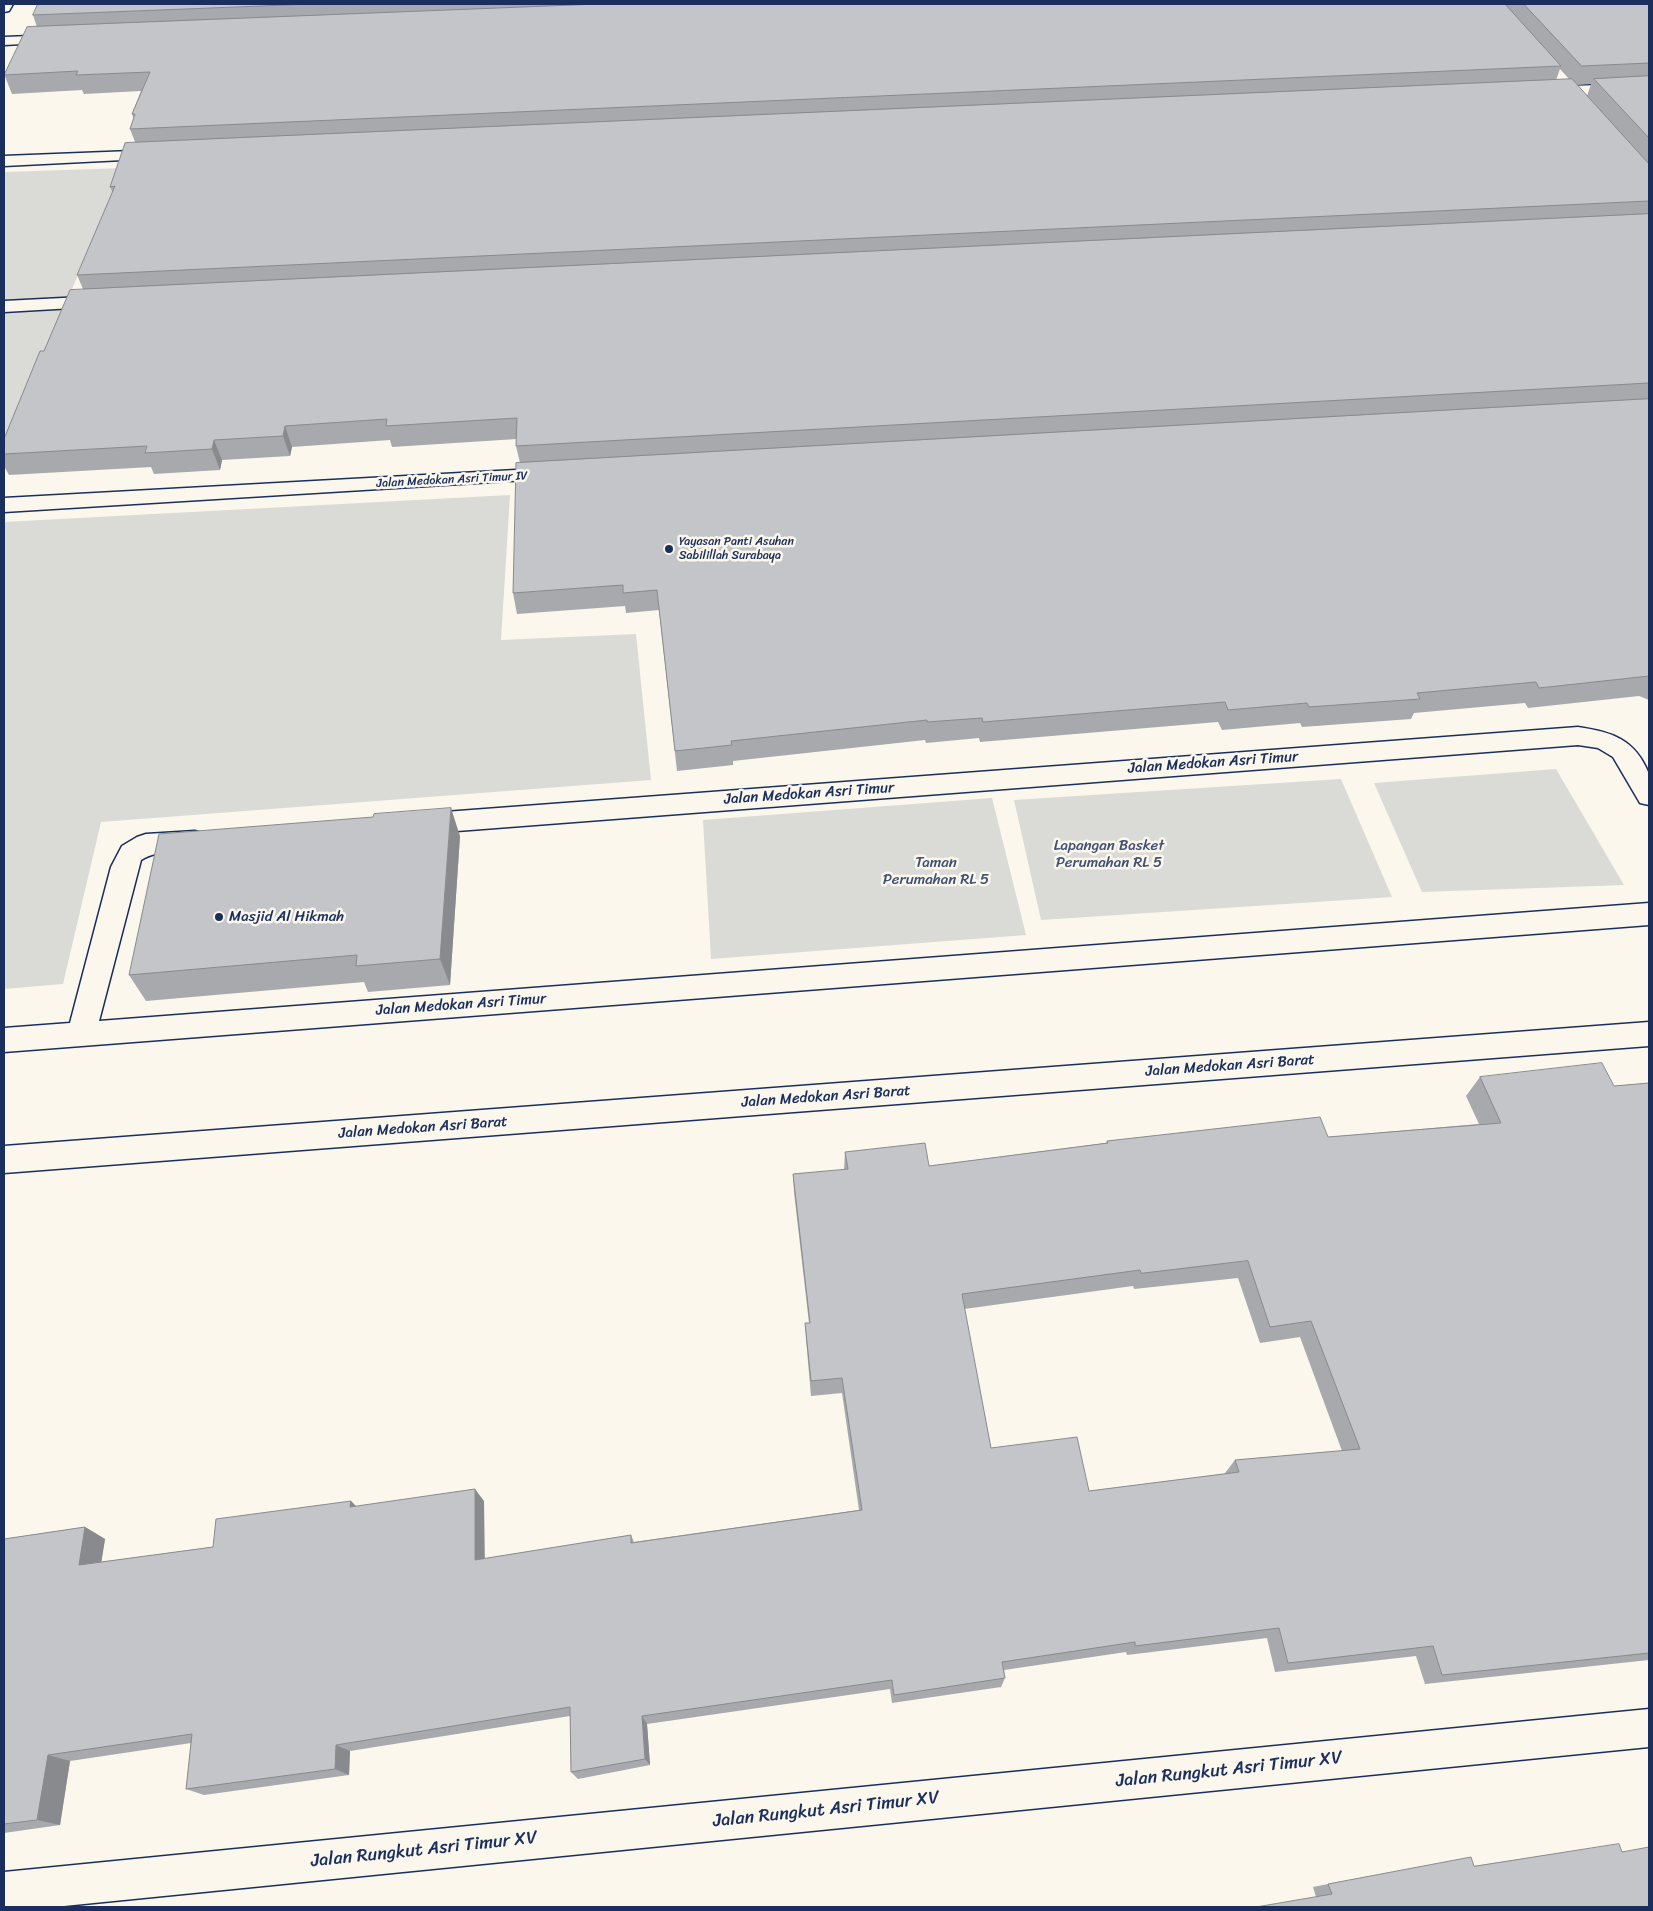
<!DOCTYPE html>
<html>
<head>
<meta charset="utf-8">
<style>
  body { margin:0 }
  #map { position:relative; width:1653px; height:1911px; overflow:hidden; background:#fbf7ec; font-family:Sriracha,sans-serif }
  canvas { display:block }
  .frame { position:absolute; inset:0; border:5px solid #1b2f5e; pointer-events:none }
</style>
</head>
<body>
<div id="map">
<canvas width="1653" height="1911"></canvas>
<div class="frame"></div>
</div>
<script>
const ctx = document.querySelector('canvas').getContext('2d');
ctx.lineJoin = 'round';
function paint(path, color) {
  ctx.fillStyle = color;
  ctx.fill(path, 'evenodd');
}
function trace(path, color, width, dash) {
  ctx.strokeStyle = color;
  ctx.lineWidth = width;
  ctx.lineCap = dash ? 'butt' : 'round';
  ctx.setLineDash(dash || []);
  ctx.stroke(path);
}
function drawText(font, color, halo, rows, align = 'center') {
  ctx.font = font + ' Sriracha,sans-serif';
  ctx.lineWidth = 5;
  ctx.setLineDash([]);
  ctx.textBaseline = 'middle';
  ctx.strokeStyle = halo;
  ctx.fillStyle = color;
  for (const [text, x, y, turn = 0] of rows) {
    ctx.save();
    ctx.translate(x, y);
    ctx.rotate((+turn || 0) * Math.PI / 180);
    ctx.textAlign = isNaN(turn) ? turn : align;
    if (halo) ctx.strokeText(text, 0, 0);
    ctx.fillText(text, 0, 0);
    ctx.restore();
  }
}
paint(new Path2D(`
  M124,168L4,447V172Z
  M510,495L501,640L636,634L651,780L101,822L63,984L4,989V522Z
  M1556,769L1624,885L1422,892L1374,783Z
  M1341,779L1392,897L1041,920L1014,800Z
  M992,798L1026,935L711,959L703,820Z`), '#dadad7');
const minor = new Path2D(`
  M4,4H13L9,11L4,12Z
  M57,35L64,39L62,42L4,45V37Z
  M1649,83V93L1546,97L1538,92L1546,87Z
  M157,150L163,152L165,155L163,158L4,166V156Z
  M102,296L108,298L111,302L108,306L4,312V301Z
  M552,468L559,470L562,474L559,478L4,512V498Z
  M1578,727C1612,732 1635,739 1649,774C1652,782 1649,796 1649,805L1640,803L1613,757L1598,748L1578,745L418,834L409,831L405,824L409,817L418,814Z
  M195,831L204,834L208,841L204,848C183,855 160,848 141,860L99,1021L1649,903V925L4,1052V1028L70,1023L111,867L122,846L137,837L146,834Z
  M1649,1022V1046L4,1173V1146Z
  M1649,1709V1747L54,1907H4V1872Z`);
trace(minor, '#1b2f5e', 3);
paint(minor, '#fbf7ec');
paint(new Path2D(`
  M38,4H1649V700L1639,696L1528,708L1525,703L1414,713L1411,719L1302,727L1300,723L1222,730L1218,722L980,742L979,738L926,743L925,740L733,761V765L677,771L659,610L626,613L625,606L517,614L513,593L520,463L516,446L517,439L392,447L390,440L292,447L290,456L222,460L220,470L154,474L151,467L9,475L4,466V439L44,351L83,289L77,275L113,193L110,187L135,142L130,129L134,119L132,114L141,91L84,94L82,90L12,94L4,74L37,27L33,15ZM1560,69L1569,79L1556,80ZM1591,84L1587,96L1577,85Z
  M460,836L450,985L368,992L364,982L146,1001L129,975Z
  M1480,1077L1614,1086L1649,1083V1660L1425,1684L1416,1656L1275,1672L1267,1638L1127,1655L1126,1652L1004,1670L1005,1678L1001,1687L892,1703L890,1689L647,1724L650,1765L578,1779L571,1772L570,1716L350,1751L349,1775L204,1795L186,1789L191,1743L70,1761L60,1825L4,1833V1539L85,1527L105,1539L101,1562L213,1547L351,1501L356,1506L484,1501V1559L631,1535L634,1542L859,1510L842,1393L811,1396L806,1339L805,1323H809L794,1192L793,1174L844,1170L845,1152L929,1166L1106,1143L1107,1141L1328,1137L1479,1124L1466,1096ZM1238,1278L1260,1343L1300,1337L1342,1451L1235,1460L1225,1473V1474L1089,1491L991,1448L964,1309L1133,1286L1134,1289Z
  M1622,1852L1649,1907L1316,1897L1313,1887L1328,1884L1474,1866Z`), '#a8a9ad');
paint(new Path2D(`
  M285,426L292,447L290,456L283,436Z
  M214,440L222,460L220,470L212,449Z
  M451,808L460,836L450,985L440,959Z
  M475,1489L484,1501L485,1571L475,1560Z
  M351,1501L363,1514L350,1507Z
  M85,1527L105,1539L99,1577L79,1565Z
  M642,1716L647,1724L650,1765L645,1759Z
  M336,1745L350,1751L349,1775L335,1769Z
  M48,1755L70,1761L60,1825L37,1820Z`), '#888a8d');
const building = new Path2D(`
  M38,4H312L33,15Z
  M599,4H1505L1561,66L130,129L135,114H132L150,72L76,75L78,71L4,75L27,27Z
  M1524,4H1649V63L1582,66Z
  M1649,76V138L1594,79Z
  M1572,79L1649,164V201L77,275L115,186L110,187L125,143Z
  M1649,214V383L516,446L517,418L386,426L387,419L285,426L283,436L214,440L212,449L145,453L147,446L4,454V439L40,351H44L70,290Z
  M1649,399V676L1539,688L1536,682L1417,693L1420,699L1309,707L1307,703L1228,710L1225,702L983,722L982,718L927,722V720L731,741L732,745L675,751L657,590L623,593V585L513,593L516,463Z
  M451,808L440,959L356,966L357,955L129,975L159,834L373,817L374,814Z
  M1602,1063L1614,1086L1649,1083V1653L1442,1675L1433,1646L1288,1663L1279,1628L1135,1646V1642L1002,1662L1005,1678L894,1695L892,1680L642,1716L645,1759L571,1772L570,1707L336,1745L335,1769L186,1789L192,1734L48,1755L37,1820L4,1824V1539L85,1527L79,1565L213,1547L216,1519L351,1501L350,1507L475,1489V1560L631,1535V1543L862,1510L842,1378L811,1381L805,1323H810L793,1174L848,1169L845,1152L925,1143L929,1166L1108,1143L1107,1141L1320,1117L1328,1137L1501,1123L1480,1077ZM1248,1261L1270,1327L1311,1321L1360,1449L1235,1460L1239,1472L1089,1491L1077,1437L991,1448L962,1294L1140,1270L1141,1273Z
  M1619,1844L1622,1852L1649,1847V1907H1256L1332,1894L1328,1884L1471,1857L1474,1866Z`);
paint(building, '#c3c5c9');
trace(building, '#888a8d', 1);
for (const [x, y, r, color] of [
  [669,549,5,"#1b2f5e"],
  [219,917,5,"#1b2f5e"]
]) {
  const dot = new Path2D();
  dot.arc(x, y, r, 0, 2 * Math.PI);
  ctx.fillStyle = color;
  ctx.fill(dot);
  trace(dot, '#fbf7ec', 2);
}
drawText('12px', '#1b2f5e', '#fbf7ec', [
  ["Jalan Medokan Asri Timur IV",452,480,-3]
]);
drawText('12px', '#1b2f5e', '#fbf7ec', [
  ["Yayasan Panti Asuhan",679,542],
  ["Sabilillah Surabaya",679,556]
], 'left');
drawText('15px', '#1b2f5e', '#fbf7ec', [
  ["Jalan Medokan Asri Timur",1213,763,-4],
  ["Jalan Medokan Asri Timur",809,794,-4],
  ["Jalan Medokan Asri Timur",461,1005,-4],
  ["Jalan Medokan Asri Barat",1230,1066,-4],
  ["Jalan Medokan Asri Barat",826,1097,-4],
  ["Jalan Medokan Asri Barat",423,1128,-4]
]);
drawText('15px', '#415176', '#fbf7ec', [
  ["Lapangan Basket",1109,846],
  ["Perumahan RL 5",1109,863],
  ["Taman",936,863],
  ["Perumahan RL 5",936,880]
]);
drawText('15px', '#1b2f5e', '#fbf7ec', [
  ["Masjid Al Hikmah",229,917]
], 'left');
drawText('18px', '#1b2f5e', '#fbf7ec', [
  ["Jalan Rungkut Asri Timur XV",1229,1770,-6],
  ["Jalan Rungkut Asri Timur XV",826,1810,-6],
  ["Jalan Rungkut Asri Timur XV",424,1850,-6]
]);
</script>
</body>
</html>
